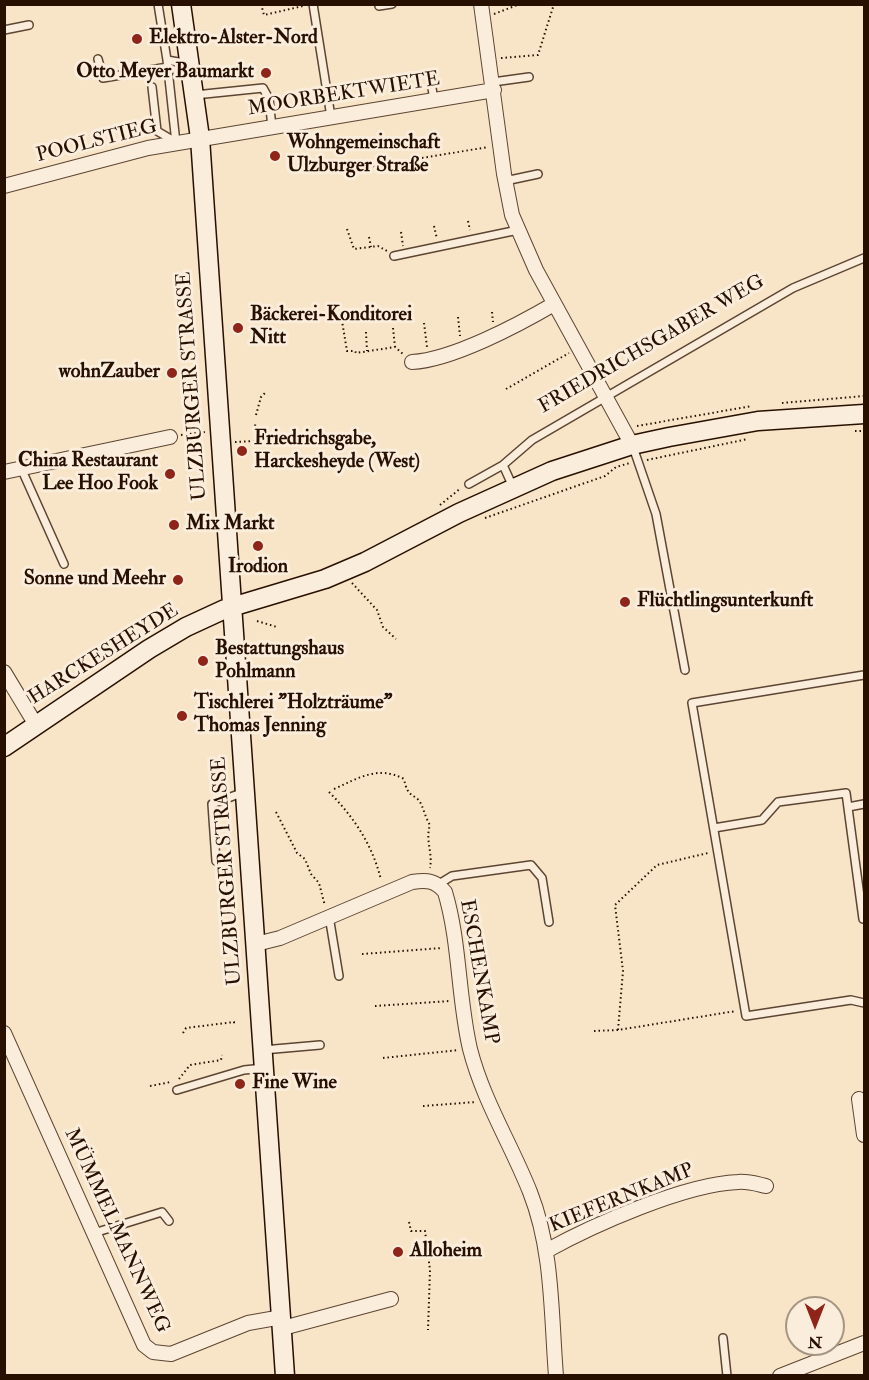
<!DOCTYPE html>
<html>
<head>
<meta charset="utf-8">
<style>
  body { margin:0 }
  #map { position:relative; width:869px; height:1380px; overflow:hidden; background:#f8e4c7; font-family:"IM FELL Double Pica",serif }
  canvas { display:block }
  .frame { position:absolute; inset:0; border:6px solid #281000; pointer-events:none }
  .north { position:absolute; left:785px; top:1296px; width:60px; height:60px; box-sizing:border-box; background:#faeddb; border:2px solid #a69583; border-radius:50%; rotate:180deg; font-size:16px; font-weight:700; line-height:24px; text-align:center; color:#281000 }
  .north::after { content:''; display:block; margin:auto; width:21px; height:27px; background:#8f2418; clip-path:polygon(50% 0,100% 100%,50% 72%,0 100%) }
</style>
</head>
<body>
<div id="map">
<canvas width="869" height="1380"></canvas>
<div class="frame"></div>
<div class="north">N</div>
</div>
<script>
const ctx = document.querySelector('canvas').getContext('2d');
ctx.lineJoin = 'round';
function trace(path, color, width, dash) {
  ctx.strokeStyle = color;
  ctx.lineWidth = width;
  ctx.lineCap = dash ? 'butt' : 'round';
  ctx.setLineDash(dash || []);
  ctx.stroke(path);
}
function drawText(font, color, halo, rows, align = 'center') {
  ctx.font = font + ' "IM FELL Double Pica",serif';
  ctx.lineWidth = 6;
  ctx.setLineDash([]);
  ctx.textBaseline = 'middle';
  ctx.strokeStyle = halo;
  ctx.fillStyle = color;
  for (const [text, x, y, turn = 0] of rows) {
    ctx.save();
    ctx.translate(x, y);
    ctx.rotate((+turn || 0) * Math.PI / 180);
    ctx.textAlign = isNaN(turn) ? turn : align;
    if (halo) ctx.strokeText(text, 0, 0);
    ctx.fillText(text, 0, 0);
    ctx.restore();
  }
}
const service = new Path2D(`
  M158,4L167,60L189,64
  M313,4L331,117
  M379,6L392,4
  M4,30L29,25
  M98,59L103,78L168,67
  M167,60L176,143
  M493,82L529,77
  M152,87L157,131L174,141
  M432,88L434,100
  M195,95L263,88L269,99L272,127
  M505,181L538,174
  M394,256L518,230
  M633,447L656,514L685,670
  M503,465L513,487
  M21,468L64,564
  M469,484L503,465L532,440L793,288L864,258
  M864,675L692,703L746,1016L851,1000L864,1003
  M848,807L864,804
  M714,828L762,820L778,802L846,793L863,919
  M216,861L212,804L244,792
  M439,884L452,876L531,865L542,878L549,922
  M329,916L339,976
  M263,1050L320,1045
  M177,1090L244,1070L264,1068
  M94,1233L162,1212L169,1221
  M723,1338L727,1376`);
const minor = new Path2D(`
  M481,4L504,174L512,215L536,270L632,445
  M4,186L148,148L494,90
  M412,362C452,360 518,325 554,304
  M4,472L170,437
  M4,672L36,725
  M256,944L280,938L412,882C427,880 435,880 445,892C460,942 458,998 470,1049C483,1100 511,1144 530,1192C553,1250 551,1314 556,1376
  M4,1033L144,1345L153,1352L171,1354L248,1323L282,1317
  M859,1099L864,1135
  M546,1251C593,1225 685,1184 738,1182C747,1181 757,1184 766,1186
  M283,1328L391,1299
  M780,1376L864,1343`);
const secondary = new Path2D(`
  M181,4L200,138L285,1376
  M4,747L149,649L186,627L225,609L325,579L365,562L459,513L552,471L632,445L669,437L758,421L864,414`);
trace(service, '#5c4532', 10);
trace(minor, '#5c4532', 16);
trace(secondary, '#281000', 21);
trace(new Path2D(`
  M261,4L264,15L303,6
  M494,14L520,4
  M501,58L538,55L554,4
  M351,170L488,147
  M468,221L470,230
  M434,226L437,239
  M347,229L354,249L378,246L387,251
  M401,232L403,246
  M369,237L371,247
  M492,312L493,322
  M341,315L347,351H355L356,353L395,347L403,354
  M458,317L460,336
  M424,323L427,347
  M393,328L395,347
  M366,332L367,351
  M506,389L569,353
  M782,403L864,396
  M256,415L261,397L266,392
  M637,426L752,406
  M855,431H864
  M181,435L205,432
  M235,442L256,441L255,422
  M647,460L748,439
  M440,505L461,488
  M485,518L605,476L616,467L630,463
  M352,583L377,610L383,627L396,639
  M257,621L277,627
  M334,789C359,778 378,765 404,779C408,799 414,793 420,802C424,809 425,817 430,825C425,840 433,853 430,868
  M329,792C354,817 373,846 381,880
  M276,812L297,853L305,859L311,874L319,883L325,906
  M362,954L442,948
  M375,1006L450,1001
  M618,1030L623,971L615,905L657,865L708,853
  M594,1031L618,1030L736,1011
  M183,1033L186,1028L234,1022V1024
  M383,1058L459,1050
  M179,1079L190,1065L221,1060L222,1055
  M150,1086L171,1082
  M423,1106L476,1102
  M409,1222L411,1231H425L430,1270L428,1330`), '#281000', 2, [1.5, 3]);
trace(service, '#faeddb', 7);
trace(minor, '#faeddb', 14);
trace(secondary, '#faeddb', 18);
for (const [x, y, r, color] of [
  [137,39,6,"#8f2418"],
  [266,73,6,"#8f2418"],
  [275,156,6,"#8f2418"],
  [238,328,6,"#8f2418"],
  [172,373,6,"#8f2418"],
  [242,451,6,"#8f2418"],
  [170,474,6,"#8f2418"],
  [174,525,6,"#8f2418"],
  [258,546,6,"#8f2418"],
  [178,580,6,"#8f2418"],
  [625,602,6,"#8f2418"],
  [203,661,6,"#8f2418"],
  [182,716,6,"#8f2418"],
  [240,1084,6,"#8f2418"],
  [398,1252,6,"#8f2418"]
]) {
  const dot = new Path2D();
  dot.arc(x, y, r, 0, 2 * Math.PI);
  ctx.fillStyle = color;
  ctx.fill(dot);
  trace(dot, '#faeddb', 2);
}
drawText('bold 20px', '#281000', '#faeddb', [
  ["Elektro-Alster-Nord",149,39],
  ["Otto Meyer Baumarkt",254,73,"right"],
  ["Wohngemeinschaft",287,144],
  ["Ulzburger Straße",287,167],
  ["Bäckerei-Konditorei",250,316],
  ["Nitt",250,339],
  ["wohnZauber",160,373,"right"],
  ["Friedrichsgabe,",254,440],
  ["Harckesheyde (West)",254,463],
  ["China Restaurant",158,462,"right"],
  ["Lee Hoo Fook",158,485,"right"],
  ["Mix Markt",186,525],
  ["Irodion",258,568,"center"],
  ["Sonne und Meehr",166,580,"right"],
  ["Flüchtlingsunterkunft",637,602],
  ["Bestattungshaus",215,650],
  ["Pohlmann",215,673],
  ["Tischlerei \"Holzträume\"",194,704],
  ["Thomas Jenning",194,727],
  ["Fine Wine",252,1084],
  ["Alloheim",410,1252]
], 'left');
drawText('20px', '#281000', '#faeddb', [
  ["MOORBEKTWIETE",344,95,-9],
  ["POOLSTIEG",97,142,-14],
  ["FRIEDRICHSGABER WEG",652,345,-30],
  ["ULZBURGER STRASSE",193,386,-94],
  ["HARCKESHEYDE",104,655,-32],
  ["ULZBURGER STRASSE",228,871,-94],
  ["ESCHENKAMP",478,972,80],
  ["KIEFERNKAMP",622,1199,-22],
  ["MÜMMELMANNWEG",116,1231,65]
]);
</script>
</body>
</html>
